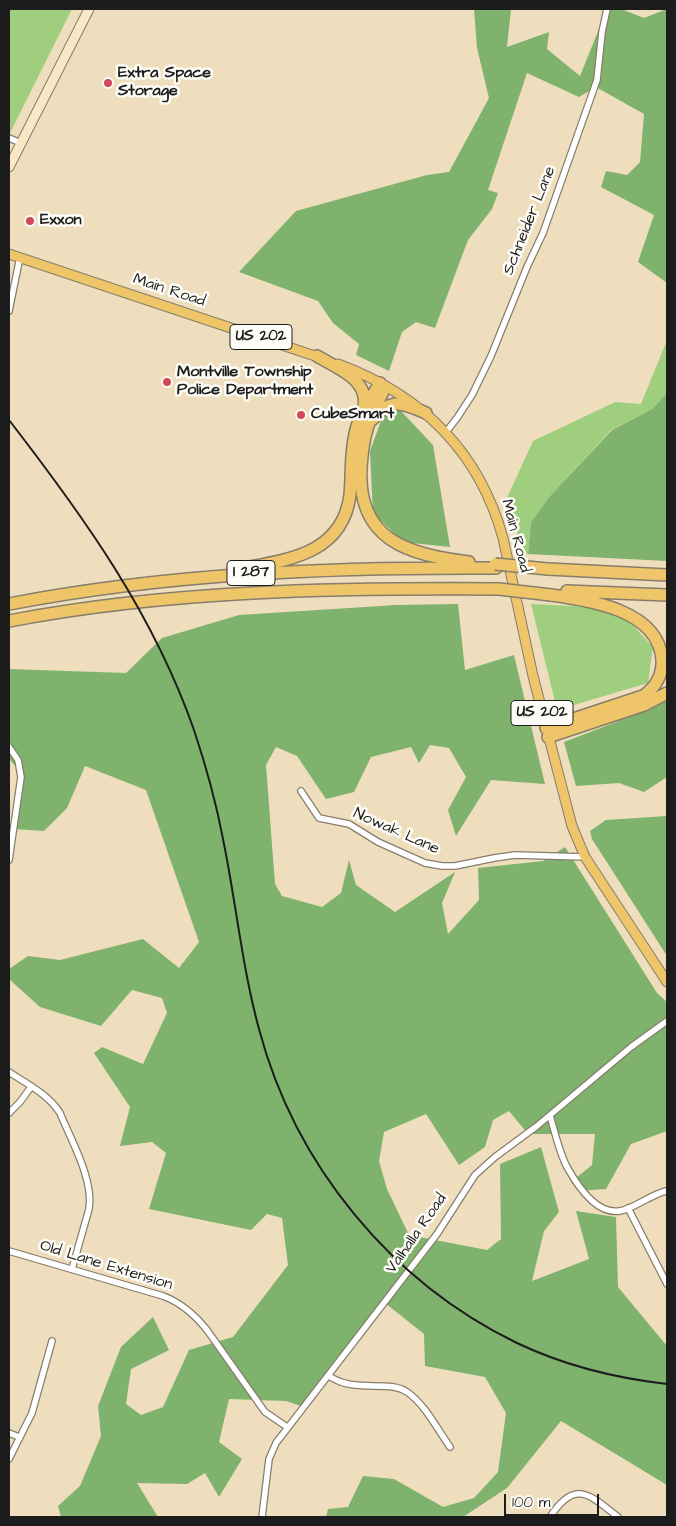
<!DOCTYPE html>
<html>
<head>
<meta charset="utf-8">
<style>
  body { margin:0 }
  #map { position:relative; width:676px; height:1526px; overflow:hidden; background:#efdebd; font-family:"Architects Daughter",sans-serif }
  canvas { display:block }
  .frame { position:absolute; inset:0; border:10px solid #1c1c1c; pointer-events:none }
  .scale { position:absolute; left:504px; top:1494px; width:95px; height:22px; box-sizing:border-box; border:2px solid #1c1c1c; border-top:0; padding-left:6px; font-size:15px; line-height:18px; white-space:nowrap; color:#1c1c1c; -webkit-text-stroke:4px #fdfcf7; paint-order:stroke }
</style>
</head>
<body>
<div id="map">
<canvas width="676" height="1526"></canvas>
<div class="frame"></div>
<div class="scale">100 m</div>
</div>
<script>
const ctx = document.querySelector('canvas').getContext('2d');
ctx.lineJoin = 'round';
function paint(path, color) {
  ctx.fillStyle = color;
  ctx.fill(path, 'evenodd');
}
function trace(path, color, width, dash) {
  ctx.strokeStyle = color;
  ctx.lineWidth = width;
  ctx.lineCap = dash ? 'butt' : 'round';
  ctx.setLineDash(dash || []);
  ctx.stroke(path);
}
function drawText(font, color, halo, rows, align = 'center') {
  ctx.font = font + ' "Architects Daughter",sans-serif';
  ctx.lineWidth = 5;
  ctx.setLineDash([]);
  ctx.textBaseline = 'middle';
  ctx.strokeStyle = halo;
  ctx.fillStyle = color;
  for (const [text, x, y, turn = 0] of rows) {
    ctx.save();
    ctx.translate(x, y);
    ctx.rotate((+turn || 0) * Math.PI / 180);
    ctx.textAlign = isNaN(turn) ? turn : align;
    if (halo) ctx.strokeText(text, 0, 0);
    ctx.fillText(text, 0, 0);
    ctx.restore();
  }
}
paint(new Path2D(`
  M9,9H72L9,135Z
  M667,340V393L652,409L611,430L550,496L531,522L528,554L524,553L506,500L533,441L615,402L641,404Z
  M531,604L595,607L628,620L653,647L648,683L557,710Z`), '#9fcf7e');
paint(new Path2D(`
  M474,9H511L507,47L549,32L547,49L580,76L607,9H621L644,18L667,9V283L638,262L654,215L601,187L606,171L627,175L640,162L644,114L596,87L579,97L527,73L488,190L498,193L492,209L468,240L435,328L416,322L402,332L389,371L356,355L359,344L333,323L318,301L239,272L296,211L427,175L449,172L489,98L477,48Z
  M366,391L401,411L433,445L450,547L403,542L373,513L370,451L382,418Z
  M667,393V561L528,554L531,522L550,496L612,430L652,409Z
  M458,604L465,670L514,655L545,784L491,780L456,836L448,810L466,777L449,748L430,745L419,763L411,747L371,757L354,792L326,799L297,756L276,747L266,765L275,884L282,896L322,907L341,893L349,860L356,885L395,912L455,872L442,903L448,934L479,900L478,868L543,861L565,847L657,993L667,1002V1131L631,1144L606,1189L578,1191L571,1182L592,1165L595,1134H528L509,1111L493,1120L485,1147L459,1165L426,1114L384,1132L379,1161L387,1189L409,1235L487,1250L501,1239L500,1164L541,1147L559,1212L544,1231L532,1281L589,1259L576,1211L616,1217L618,1287L667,1346V1485L561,1421L507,1488L463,1517H326L328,1509L348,1507L363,1476L394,1479L443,1507L474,1498L498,1472L506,1413L485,1377L425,1366L424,1334L385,1303L301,1406L286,1401L229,1399L219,1442L242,1459L219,1497L205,1473L187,1484L137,1483L158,1517H61L58,1506L80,1486L101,1436L98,1406L121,1347L153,1317L169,1350L131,1369L126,1404L141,1415L163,1407L189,1350L233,1337L288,1265L282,1218L267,1214L251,1230L149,1209L166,1153L152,1142L120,1146L130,1107L94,1053L102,1047L143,1064L167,1013L162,998L132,990L101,1026L40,1007L9,979V969L28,956L60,960L143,939L179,968L199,942L146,790L85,766L67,808L44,831L14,829L21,772L9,759V669L126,673L162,638L239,615L396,605Z
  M667,700V777L644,792L619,783L576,786L564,742L650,709Z
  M667,816V956L592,839L590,831L606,820Z`), '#7fb26d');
const street = new Path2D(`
  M9,138L21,143
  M9,311L20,257
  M446,432L457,418L472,395L491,356L527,267L543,233L597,80L602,32L607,9
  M9,747L18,760L21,777L9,860
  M301,791L319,818L349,824L378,842L425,863L442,866H455L494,858L515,855L585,857
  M9,1072C27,1084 48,1094 60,1113C71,1140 94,1180 89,1209L72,1269
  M9,1113L20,1102L31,1087
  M550,1116C555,1132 559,1152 567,1167C577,1185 596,1215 620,1211C633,1209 650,1195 666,1191
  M628,1208L667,1284
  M9,1251L163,1296C182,1303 195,1315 207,1330L265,1412L287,1427
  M329,1376C355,1394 388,1379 407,1392C424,1403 438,1430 450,1447
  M9,1433L19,1437
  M9,1459L32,1413L52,1341
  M262,1517L269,1459L276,1443L437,1234L475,1175L495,1157L537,1126L631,1047L667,1021
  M550,1517C575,1479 589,1494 618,1517`);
const secondary = new Path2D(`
  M9,167L89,9`);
const primary = new Path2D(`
  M9,254L321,358
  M338,364C422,395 479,451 503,538L533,676L572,826L585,857L667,982`);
const highway = new Path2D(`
  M317,356C337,368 369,379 364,407
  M383,392C368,420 363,436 361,468C357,540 408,555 469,562
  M373,419C391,397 403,403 426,413
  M250,567C295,559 343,550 350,495C352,474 350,451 356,430C360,413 371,398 380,383
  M548,569L667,575
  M567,591L667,595
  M9,604C170,573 332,567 496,568
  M9,621C170,590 335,588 499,589
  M546,728L643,696C655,688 663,675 662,660C659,610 589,600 551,595
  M548,737L644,705L667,693`);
trace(street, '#867d6c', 8);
trace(secondary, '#867d6c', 11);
trace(primary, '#867d6c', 11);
trace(highway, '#867d6c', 14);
trace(street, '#fff', 5.5);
trace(secondary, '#f8e8c3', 9);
trace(primary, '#eec569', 9);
trace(highway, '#eec569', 11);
trace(new Path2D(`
  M9,420C84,517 153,613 194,730C206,766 216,802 223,839C236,902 242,967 259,1029C295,1165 391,1282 517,1343C565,1366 615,1378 667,1384`), '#1c1c1c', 2);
const highwayBridge = new Path2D(`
  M495,564L548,569
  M499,589L551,595`);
trace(highwayBridge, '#867d6c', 14, []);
trace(highwayBridge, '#eec569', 11);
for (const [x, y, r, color] of [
  [108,83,5,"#d1495b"],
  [30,221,5,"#d1495b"],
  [167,382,5,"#d1495b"],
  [301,415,5,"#d1495b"]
]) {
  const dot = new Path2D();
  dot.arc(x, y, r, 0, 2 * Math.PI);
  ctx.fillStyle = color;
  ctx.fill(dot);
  trace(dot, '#fdfcf7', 2);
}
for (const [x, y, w] of [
  [261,337,62],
  [251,573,48],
  [542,713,62]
]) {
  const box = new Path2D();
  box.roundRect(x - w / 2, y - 12.5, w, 25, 4);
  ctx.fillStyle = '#fdfcf7';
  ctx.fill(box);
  trace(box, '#1c1c1c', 1);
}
drawText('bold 15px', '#1c1c1c', null, [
  ["US 202",261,337],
  ["I 287",251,573],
  ["US 202",542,713]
]);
drawText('bold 16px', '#1c1c1c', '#fdfcf7', [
  ["Extra Space",118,74],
  ["Storage",118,92],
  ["Exxon",40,221],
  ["Montville Township",177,373],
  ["Police Department",177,391],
  ["CubeSmart",311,415]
], 'left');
drawText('16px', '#1c1c1c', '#fdfcf7', [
  ["Schneider Lane",530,221,-68],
  ["Main Road",169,291,18],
  ["Main Road",515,536,75],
  ["Nowak Lane",396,832,24],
  ["Valhalla Road",417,1234,-55],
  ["Old Lane Extension",106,1266,17]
]);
</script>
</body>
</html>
